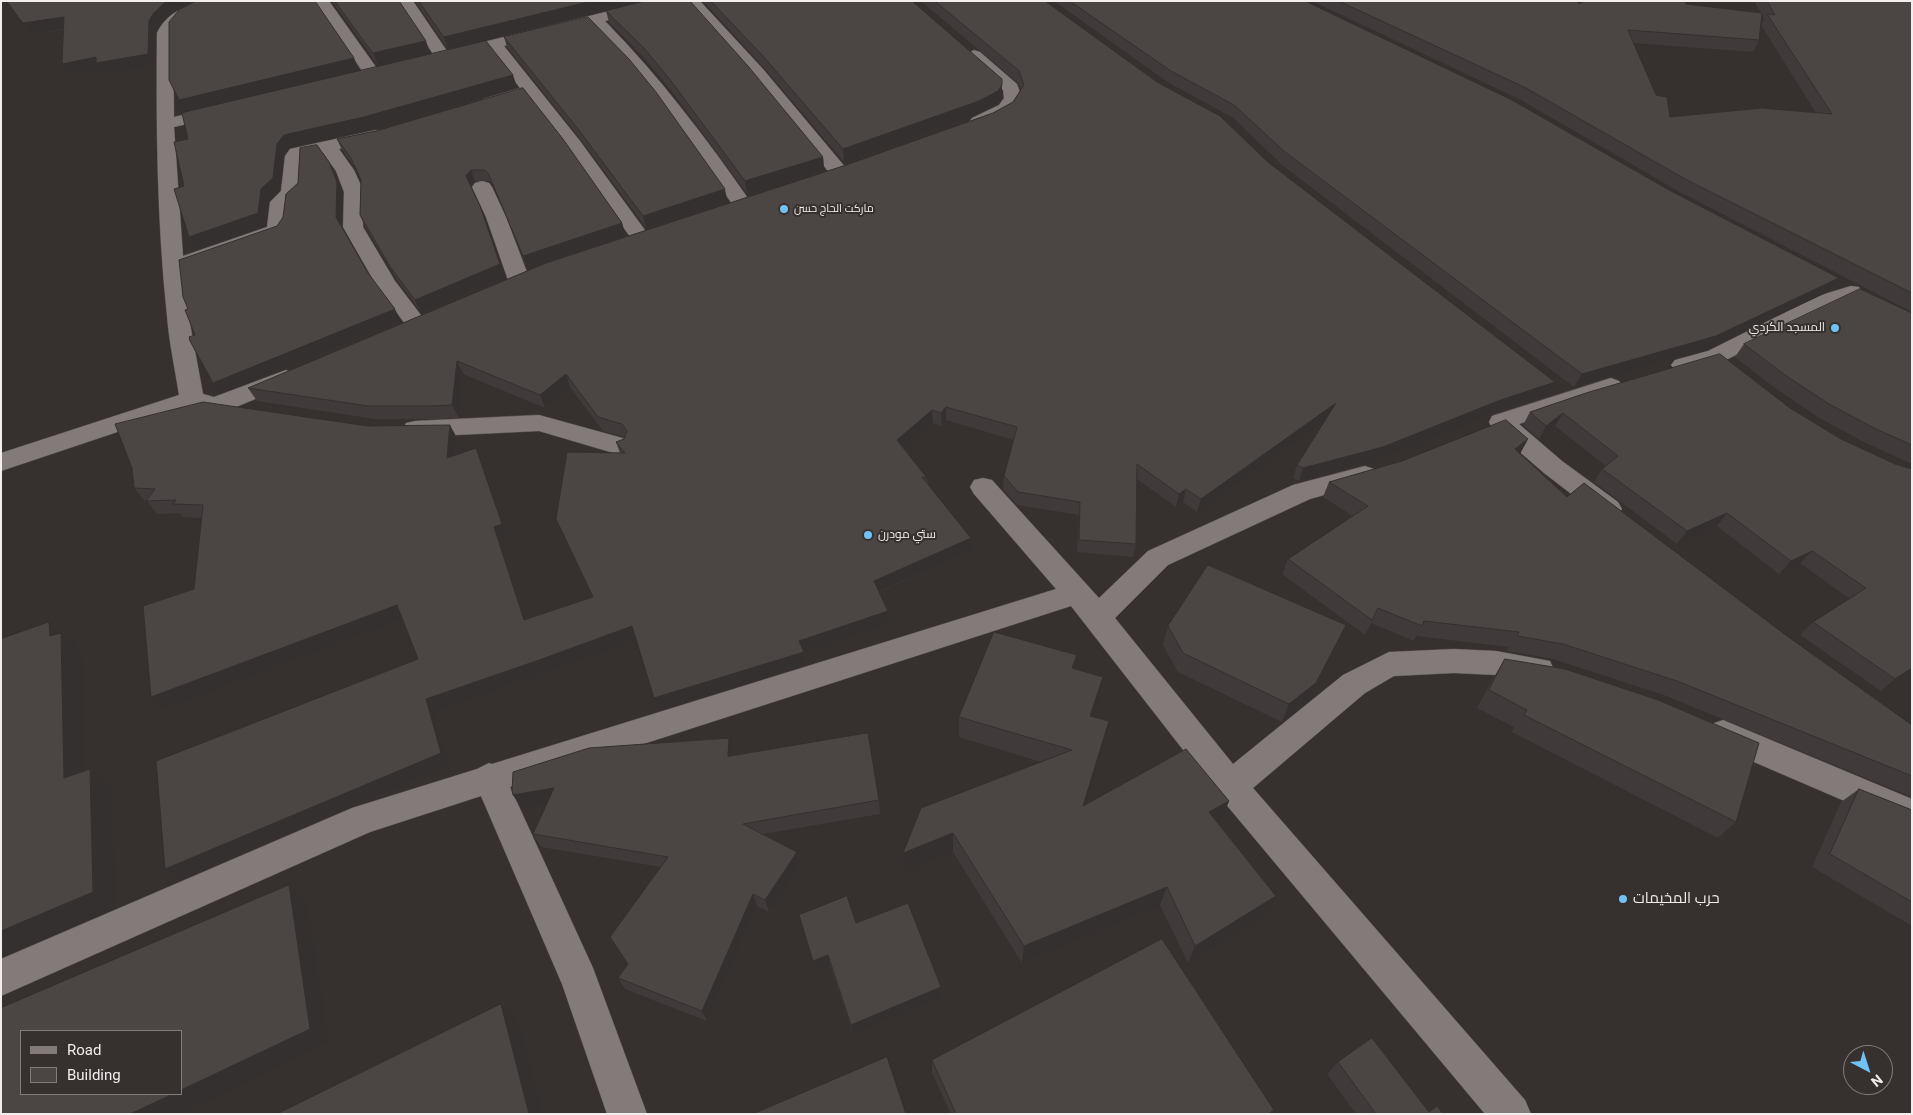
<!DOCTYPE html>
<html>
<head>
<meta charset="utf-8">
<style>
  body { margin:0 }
  #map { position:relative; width:1913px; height:1115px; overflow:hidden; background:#36302f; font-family:Roboto,sans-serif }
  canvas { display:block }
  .frame { position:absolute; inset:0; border:2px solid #f2eeed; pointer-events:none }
  .legend { position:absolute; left:20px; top:1030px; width:162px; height:65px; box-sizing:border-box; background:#36302f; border:1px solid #817c7b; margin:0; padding:6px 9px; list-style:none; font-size:15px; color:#f2eeed }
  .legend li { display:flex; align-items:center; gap:10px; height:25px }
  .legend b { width:25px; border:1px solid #817c7b }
  .north { position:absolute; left:1843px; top:1045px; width:50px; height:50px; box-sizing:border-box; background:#36302f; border:1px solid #817c7b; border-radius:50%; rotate:140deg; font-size:14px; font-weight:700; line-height:20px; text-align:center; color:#f2eeed }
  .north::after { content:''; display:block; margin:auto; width:18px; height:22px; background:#72c1f5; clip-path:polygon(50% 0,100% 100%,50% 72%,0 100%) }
</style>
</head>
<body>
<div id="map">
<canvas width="1913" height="1115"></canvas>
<div class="frame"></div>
<ul class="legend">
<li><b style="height:6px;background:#827b7a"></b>Road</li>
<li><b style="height:14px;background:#4b4544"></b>Building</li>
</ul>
<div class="north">N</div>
</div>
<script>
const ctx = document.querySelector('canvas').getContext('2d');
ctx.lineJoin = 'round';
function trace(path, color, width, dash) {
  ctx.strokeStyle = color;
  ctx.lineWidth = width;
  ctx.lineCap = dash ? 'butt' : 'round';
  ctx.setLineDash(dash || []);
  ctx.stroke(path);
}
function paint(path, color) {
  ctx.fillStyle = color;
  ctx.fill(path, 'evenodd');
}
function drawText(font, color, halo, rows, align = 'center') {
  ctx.font = font + ' Roboto,Cairo,sans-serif';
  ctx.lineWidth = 4;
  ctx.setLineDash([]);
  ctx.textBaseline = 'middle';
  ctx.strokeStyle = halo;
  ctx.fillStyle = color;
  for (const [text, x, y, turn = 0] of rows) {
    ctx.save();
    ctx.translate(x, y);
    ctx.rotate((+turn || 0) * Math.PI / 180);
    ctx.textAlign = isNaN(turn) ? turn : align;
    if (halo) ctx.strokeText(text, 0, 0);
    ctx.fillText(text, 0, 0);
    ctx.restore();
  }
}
const street = new Path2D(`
  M200,1H221L184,20L173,33L174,117L220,106L226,107L229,111L226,115L174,127L183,256L267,227L270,202L281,191L285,156L290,149L376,130L382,131L385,135L382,139L339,149L354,170L364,192L363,227L395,281L427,323L424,328L416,330L408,328L375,283L343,227L344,192L336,171L323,153L303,157L301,193L290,204L287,227L281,235L184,269L189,318L203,394L214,397L286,370L294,373L298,378L294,383L224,412L215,414L192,407L1,471V453L179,395C175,369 169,342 167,316C157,222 156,127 157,33C166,14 182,8 200,1Z
  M314,1H329L381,74L379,78H367Z
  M398,1H413L447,51L650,1H677L675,4L605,21C660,77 707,139 752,204L749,208H735L660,102L633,69L591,25L504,46L580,141L650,237L647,241L640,243L633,241L568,149L527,97L489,108L483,107L480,103L483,99L520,88L490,50L443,62L437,60Z
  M684,1H700L763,69L846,168L848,172L846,176H832L751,77Z
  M974,50L980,52L1017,84L1022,98C1012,112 991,131 972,126L969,122L972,118L999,105L1004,98L1003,90L966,55Z
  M482,181L489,183L492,187L506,217L530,280L527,285L519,286L511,285L508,280L486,217L472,187L475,183Z
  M1851,286L1859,287L1862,292L1859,297L1834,306L1724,361L1683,372L1675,370L1671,365L1675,360L1708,351L1818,296Z
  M1611,378L1619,381L1623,386L1619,391L1519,424L1562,461L1618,502L1622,509L1618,516L1609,519L1600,516L1544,473L1492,428L1489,422L1492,416Z
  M539,415L626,439L629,445L626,451L617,454L539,431L415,437L406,435L403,429L406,423L415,421Z
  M1365,466L1374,469L1378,475L1374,481L1310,499L1168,565L1115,618L1233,764L1343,675L1389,652L1454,649L1496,651L1550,661L1554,670L1550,679L1539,682L1496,675L1454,673L1394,676L1365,693L1253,788L1525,1100L1531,1114H1485L1219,796L1071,606L510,787L593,968L647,1114H607L562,984L481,796L370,832L1,996V959L352,808L477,769L489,763L492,764L1056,589L974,494L970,487L974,480L983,478L992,480L1099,598L1148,551L1293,485Z
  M1723,720L1912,799V830L1712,744L1707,734L1712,724Z`);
trace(street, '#54504f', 1);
paint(street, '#827b7a');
paint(new Path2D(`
  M6,1H195L174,11L159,25L155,33V65L103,75L100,70L69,75L62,64L63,30L31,34Z
  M332,1H399L430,53L378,65Z
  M415,1H641L448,49Z
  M703,1H912L1002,98L998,104L979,113L844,162L764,68Z
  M921,1H1045L1269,163L1555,382L1548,395L1491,414L1377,460L1299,481L1293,478L1297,465L1325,420L1197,512L1183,502L1176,507L1137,479L1136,544L1133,557L1077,552L1079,515L1017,505L1003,489L1004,476L1014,440L946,420L942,426L933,423L904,448L927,478L928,484L971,551L879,592L889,624L804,653L806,665L659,710L636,638L548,672L434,711L449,765L178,879L165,869L418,659L402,618L163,709L194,589L202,518L183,517L180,513L157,514L147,501H145L134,488L368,426L457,438L455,455L476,448L482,461L508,537L500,540L526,619L593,597L556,519L620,453L616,442L624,439V437L603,431L570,387L545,408L463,374L459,418L437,419H375L257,401L248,388L846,165L993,113L1013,102L1021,90L1018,83Z
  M1054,1H1305L1839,278L1830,291L1707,349L1574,387L1282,165L1232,117L1169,83Z
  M1312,1H1577L1579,4H1686L1761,13L1754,1H1912V312L1678,191L1521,100ZM1762,14L1764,19L1761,25L1816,113L1670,117L1656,95L1633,43L1753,52L1759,40Z
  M606,11L823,157L824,169L747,194L673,93L646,60L609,22Z
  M504,37L727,200L646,228L581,140L507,47Z
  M523,88L622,223L625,234L527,268L494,186L489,181H475L471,187L505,276L421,312L397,280L365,227L360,215L361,180L356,169L342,150L337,139L376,131Z
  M1912,313V464L1864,442L1818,417L1775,388L1735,357L1744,344Z
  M1790,408L1841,439L1895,464L1912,469V670L1881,691L1800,635L1813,622L1850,599L1800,563L1779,574L1717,526L1677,544L1594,482L1602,469L1606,466L1555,426L1539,439L1523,425L1530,412Z
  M1528,439L1520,453L1567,497L1787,636L1912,725V797L1664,695L1553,659L1507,651L1509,647L1416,636L1414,641L1371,623L1365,635L1282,574L1288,559L1353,516L1323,497L1329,482Z
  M1346,625L1338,644L1308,701L1282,722L1178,672L1163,645L1168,626Z
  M1505,659L1736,822L1718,838L1512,732L1514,727L1477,708L1494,677Z
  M1075,669L1099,698L1093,716L1105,741L1086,805L1229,801L1221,820L1217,822L1267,914L1188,963L1160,905L1022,963L953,852L904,871L903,853L1041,762L959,737V717Z
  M733,752V755L879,800L880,814L763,834L797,852L800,864L769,912L757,906L707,1021L625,989L618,978L628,965L610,937L661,867L541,847L533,834L547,804L522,808L513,795Z
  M1859,789L1912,810V926L1812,867L1841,802Z
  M856,923L941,997L853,1034L830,965L816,971L802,925Z
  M932,1060L1274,1110L1271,1114H951L932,1073Z
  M1338,1062L1429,1112L1443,1114H1356L1327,1074Z`), '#403b3a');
paint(new Path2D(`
  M166,1H195L174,11L159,25L155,33V65L103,75L100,70L69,75L62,64L149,21L153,14Z
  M592,1H641L448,49L444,37Z
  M64,17L71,28L31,34L23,23Z
  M426,41L430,53L378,65L373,53Z
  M354,58L359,70L186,112L179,100Z
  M513,75L517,87L370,129L290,147L283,156L279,190L268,202L265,226L196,249L189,237L277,144L284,135Z
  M1002,85V98L998,104L979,113L844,162L843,149Z
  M823,157L824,169L747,194L745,181Z
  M329,162L342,192L341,228L336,217Z
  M471,170L475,181L470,188L466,176Z
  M725,189L727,200L646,228L643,216Z
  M480,206L505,276L421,312L415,300Z
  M622,223L625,234L527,268L523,256Z
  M1839,278L1830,291L1707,349L1574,387L1582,374Z
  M395,309L400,320L220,394L213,383Z
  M457,361L463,374L459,418L452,405Z
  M566,374L570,387L545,408L540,395Z
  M1555,382L1548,395L1491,414L1377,460L1299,481L1303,468L1498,401Z
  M1336,403L1331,416L1197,512L1201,499Z
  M946,407V420L942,426L941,413Z
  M932,410L933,423L898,453L897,440Z
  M1563,413L1555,426L1539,439L1546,426Z
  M450,425L457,438L453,471L447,458Z
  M1528,439L1520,454L1515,449Z
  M476,448L482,461L508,537L500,540L530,632L524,620L494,527Z
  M1186,489L1183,502L1176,507L1179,494Z
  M1727,513L1717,526L1677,544L1687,531Z
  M971,538V551L875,593L874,581Z
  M1812,551L1800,563L1779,574L1791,561Z
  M397,605L405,617L163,709L151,697Z
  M888,611L889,624L804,653L806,665L659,710L654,698L799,641Z
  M49,622L81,651L86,795L64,778L50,636Z
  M1346,625L1338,644L1308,701L1282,722L1289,704Z
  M632,626L637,638L548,672L434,711L449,765L178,879L165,869L426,699Z
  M1077,655L1074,676L1072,668Z
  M1912,668V670L1881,691L1895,679Z
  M1103,677L1099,698L1087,736L1090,716Z
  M1109,721L1105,741L1080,826L1083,806Z
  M729,738L733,752L732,770L728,756Z
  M90,769L111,786L115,908L1,957V931Z
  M554,788L562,801L522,808L513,795Z
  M1229,801L1221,820L1202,831L1209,812Z
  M953,833V852L904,871L903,853Z
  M797,852L800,864L769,912L765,900Z
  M289,885L306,901L328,1042L178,1114H130L173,1094H181V1090Z
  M1167,887L1160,905L1022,963L1024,946Z
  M753,894L757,906L707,1021L702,1011Z
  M1276,896L1267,914L1188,963L1195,946Z
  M828,955L830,965L816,971L813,961Z
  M941,987V997L853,1034L851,1025Z
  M501,1004L517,1021L542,1114H529Z`), '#343030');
const building = new Path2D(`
  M7,1H166L153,14L149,21L148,54L96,63V57L62,64L64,17L23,23Z
  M196,1H315L354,58L179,100L169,80V22L179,10Z
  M335,1H399L426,41L373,53Z
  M419,1H592L444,37Z
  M645,1H690L748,66L823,157L745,181L671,81L644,48L606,11Z
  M711,1H912L1002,79V85L998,91L979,101L843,149L763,56Z
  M935,1H1045L1157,82L1220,116L1269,163L1555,382L1498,401L1383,447L1303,468L1297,465L1336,403L1201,499L1186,489L1179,494L1137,464L1136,544L1079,540L1080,502L1018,492L1004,476L1017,427L946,407L941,413L932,410L897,440L927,478L922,477L971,538L874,581L888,611L799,641L804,652L654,698L632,626L542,659L426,699L441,753L165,869L156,761L418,659L397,605L151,697L143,606L194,589L203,505L173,504L176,500L146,501L155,489L134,488L132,468L115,424L203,402L368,426L450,425L447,458L476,448L502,524L494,527L524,620L593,597L556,519L567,452L625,453L616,442L624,439L627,431L622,424L598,417L566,374L540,395L457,361L452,405L431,406H368L248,388L546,263L846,165L993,113L1013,102L1024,85L1019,71Z
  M1070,1H1305L1512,100L1669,190L1839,278L1716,336L1582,374L1285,152L1234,105L1171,71Z
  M1339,1H1577L1579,4L1585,1H1685L1686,4L1762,13L1759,40L1628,30L1656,95L1667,97L1670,117L1761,108L1832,114L1767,14L1775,15L1767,1H1912V293L1685,179L1526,88Z
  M588,17L629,59L656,92L725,189L643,216L578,129L504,37Z
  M486,41L513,75L364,117L284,135L277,144L273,178L261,189L258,213L189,237L174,189L184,186L174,142L188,139L182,113Z
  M523,88L563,139L622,223L523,256L489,175L485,170H471L466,176L480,206L500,264L415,300L391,268L360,215L361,180L351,158L337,139L376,131Z
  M317,145L329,162L337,182L336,217L368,273L395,309L213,383L190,341L189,337L195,335L185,310L188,309L183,297L179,260L277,226L283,217L286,194L298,183L300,148Z
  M1860,289L1912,313V445L1876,429L1829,404L1785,375L1744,344Z
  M1720,354L1790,408L1841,439L1895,464L1912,469V668L1895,679L1813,622L1866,588L1812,551L1791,561L1727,513L1687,531L1602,469L1618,456L1563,413L1546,426L1530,412L1586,393Z
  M1506,420L1528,439L1515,449L1567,497L1584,483L1787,636L1912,725V776L1677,681L1563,644L1517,636L1519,632L1424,621L1422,626L1378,608L1372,620L1288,559L1368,506L1329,482L1402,461Z
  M1208,565L1346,625L1316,683L1289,704L1183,653L1168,626Z
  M49,622L50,636L61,633L64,778L90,769L93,892L1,931V639Z
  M994,632L1077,655L1072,668L1103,677L1090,716L1109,721L1083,806L1186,749L1229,801L1209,812L1276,896L1195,946L1167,887L1024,946L953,833L903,853L921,808L1072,750L959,717Z
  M1505,659L1565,669L1658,700L1759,743L1736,822L1524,715L1527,710L1489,690Z
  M868,733L879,800L743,824L797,852L765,900L753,894L702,1011L618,978L628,964L610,937L668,857L533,834L554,788L513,795L512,791L513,772L589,748L729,738L728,756Z
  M1859,789L1912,810V902L1830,854Z
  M289,885L310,1029L181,1090V1031H21V1094H173L130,1114H1V1008Z
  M847,896L856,923L908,903L941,987L851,1025L828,955L813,961L799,915Z
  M1162,939L1274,1110L1268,1114H956L932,1060Z
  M501,1004L529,1114H277Z
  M1372,1038L1429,1112L1437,1106L1443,1114H1376L1338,1062Z
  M887,1057L906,1114H753Z`);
paint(building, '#4b4544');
trace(building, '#343030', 1);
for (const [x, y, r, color] of [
  [784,209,5,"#72c1f5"],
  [1835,328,5,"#72c1f5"],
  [868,535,5,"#72c1f5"],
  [1623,899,5,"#72c1f5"]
]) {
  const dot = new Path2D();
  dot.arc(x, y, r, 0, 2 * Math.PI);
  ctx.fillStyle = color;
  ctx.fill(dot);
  trace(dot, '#36302f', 2);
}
drawText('11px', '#f2eeed', '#36302f', [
  ["ماركت الحاج حسن",794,209]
], 'left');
drawText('12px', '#f2eeed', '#36302f', [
  ["المسجد الكردي",1825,328],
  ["ستي مودرن",878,535,"left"]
], 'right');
drawText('15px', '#f2eeed', '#36302f', [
  ["حرب المخيمات",1633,899]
], 'left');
</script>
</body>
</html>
